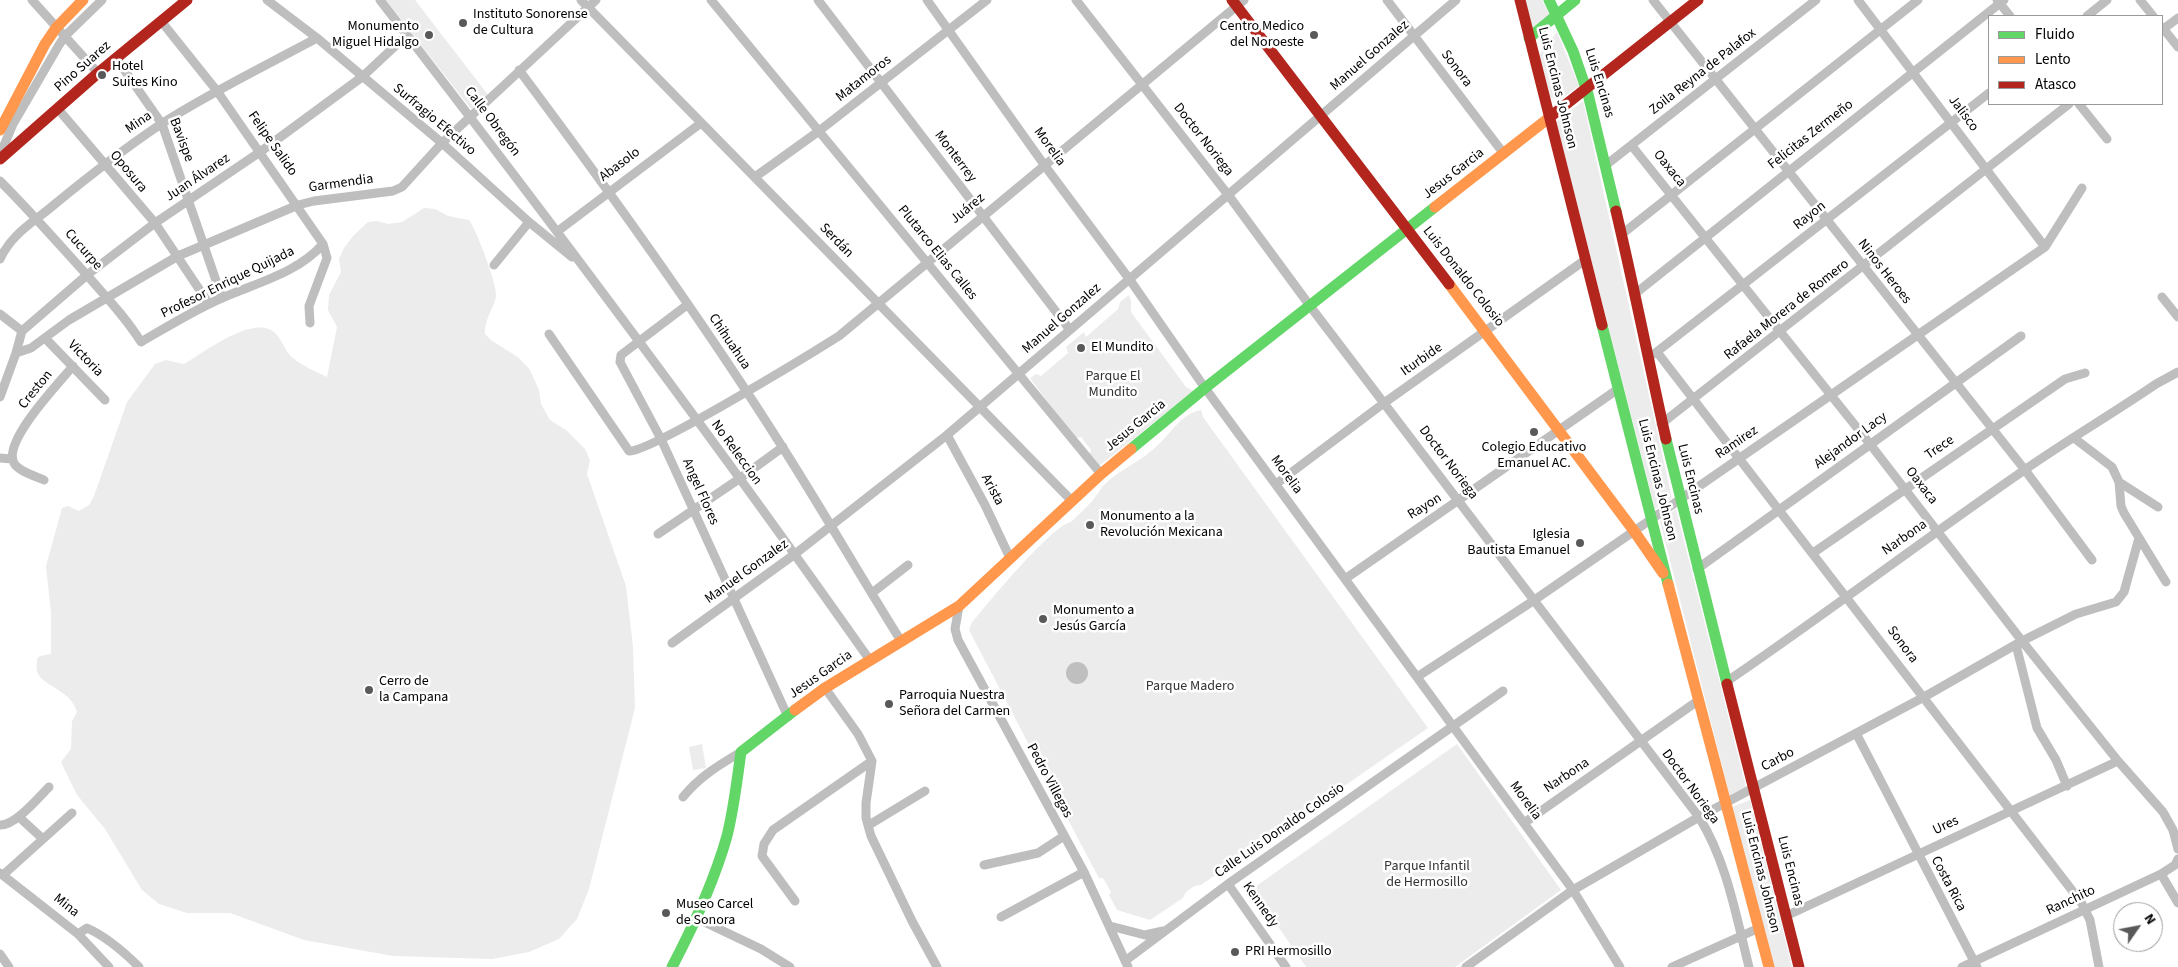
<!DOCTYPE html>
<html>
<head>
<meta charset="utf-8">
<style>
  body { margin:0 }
  #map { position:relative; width:2178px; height:967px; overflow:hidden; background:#fff; font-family:"Source Sans 3",sans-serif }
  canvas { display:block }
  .legend { position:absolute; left:1988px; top:15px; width:175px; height:90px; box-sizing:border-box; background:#fff; border:1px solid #999; margin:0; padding:6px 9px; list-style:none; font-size:15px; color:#000 }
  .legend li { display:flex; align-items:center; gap:10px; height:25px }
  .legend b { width:25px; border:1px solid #999 }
  .north { position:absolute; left:2113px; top:902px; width:50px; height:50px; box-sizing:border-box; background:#fff; border:1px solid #999; border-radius:50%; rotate:57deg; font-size:14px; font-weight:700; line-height:20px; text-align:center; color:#000 }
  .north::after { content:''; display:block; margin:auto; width:18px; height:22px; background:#595959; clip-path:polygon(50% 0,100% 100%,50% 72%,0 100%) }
</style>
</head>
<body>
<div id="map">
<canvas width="2178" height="967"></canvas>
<ul class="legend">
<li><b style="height:6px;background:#63d668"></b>Fluido</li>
<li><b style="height:6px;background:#ff974d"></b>Lento</li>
<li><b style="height:6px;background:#b3261e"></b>Atasco</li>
</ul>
<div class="north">N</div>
</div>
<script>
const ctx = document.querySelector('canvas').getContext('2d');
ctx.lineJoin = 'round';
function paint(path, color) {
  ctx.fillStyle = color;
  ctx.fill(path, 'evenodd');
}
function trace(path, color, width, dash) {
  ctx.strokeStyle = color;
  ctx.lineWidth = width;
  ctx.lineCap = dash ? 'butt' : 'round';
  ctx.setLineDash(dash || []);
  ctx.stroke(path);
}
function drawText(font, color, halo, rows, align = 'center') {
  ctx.font = font + ' "Source Sans 3",sans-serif';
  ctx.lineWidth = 5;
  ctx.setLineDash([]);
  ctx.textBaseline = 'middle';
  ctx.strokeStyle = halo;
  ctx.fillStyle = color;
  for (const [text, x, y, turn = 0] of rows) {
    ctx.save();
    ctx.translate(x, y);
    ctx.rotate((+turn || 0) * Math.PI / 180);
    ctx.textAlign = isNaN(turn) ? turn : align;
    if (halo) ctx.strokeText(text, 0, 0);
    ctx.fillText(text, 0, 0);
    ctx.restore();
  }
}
paint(new Path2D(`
  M386,0H415L489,96L471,109Z
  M1524,0H1542L1550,16L1533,32Z
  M1557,32L1579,86L1558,101L1549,97L1538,56Z
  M1583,101L1672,498L1655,509L1556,122Z
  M424,208L435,209L448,216L469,220C476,229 498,286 496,297C493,310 484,320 485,334L491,340L519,358L530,370L539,390L541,404L550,420L566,430L585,449L590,460L587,474L626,586L633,647L635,708L589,889L577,919L559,939L529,952L492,959L393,956L304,940L230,913H187L159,904L142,890L105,829L77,795L61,762L71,749L72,721L77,712C70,688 40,686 37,671C36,668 37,663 37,659L40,656L51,654V613L46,566L62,508L68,506L79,511L89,505L94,496L127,402L155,364L166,360L184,364C204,353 255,312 276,334C281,339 284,347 288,353C297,364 315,371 327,377L337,327L328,310L329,295L341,272L339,259L344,248L353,236L368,222L377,221L388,224L402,222Z
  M1129,295L1131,301V312L1186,387L1194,391L1099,466L1089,455L1091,450L1081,437L1074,438L1030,378L1036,374L1041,376L1068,353L1066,347L1084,332L1086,337L1118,309L1120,302Z
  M1201,410L1203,417L1428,728L1201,885C1194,885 1185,891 1183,898L1150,920L1117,910L1109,895L1111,892L1103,878H1099L1084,850L969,630L971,624C986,605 1052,525 1071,522C1078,515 1086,508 1093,500C1097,495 1100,489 1104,485C1121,468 1143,461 1160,443C1172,431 1183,413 1201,410Z
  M1676,509L1747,791L1730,797L1660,521Z
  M702,744L706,768L693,770L689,747Z
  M1457,744L1561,890L1455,967H1306L1252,889Z
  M1750,800L1792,967H1773L1732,807Z`), '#ececec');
paint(new Path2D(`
  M1066 673a11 11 0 1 1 22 0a11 11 0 1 1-22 0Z`), '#bfbfbf');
trace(new Path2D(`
  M32,0L98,73
  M267,0L317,38L442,143L529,222L572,257
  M380,0C547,216 712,436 869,659
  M581,0L1072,501
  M711,0L1101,474
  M818,0L1070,330
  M927,0L1045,166L1130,280L1205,388L1573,890L1620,967
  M1076,0L1229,196L1313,310L1699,817C1727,862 1736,916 1749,967
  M1387,0L1504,154
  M1653,0L2025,470L2092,560
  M1858,0L2045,247
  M1997,0L2010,16
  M2140,0L2153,16
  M2087,16L2107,0
  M161,21L217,91L323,244L327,258L309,306L310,323
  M2162,27L2178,47
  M2162,30L2178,18
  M116,58L162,124L222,298
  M519,70C611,193 701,318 783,448C823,511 861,577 901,641
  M2079,104L2107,139
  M58,109L155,223L209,304
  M1632,146L1870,444L2022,641L2118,761L2163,812L2173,830L2178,849
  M0,155L13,124L59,45L65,36L102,0
  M1606,165L1816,0
  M755,177L819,131L987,0
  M0,181C30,211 57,242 86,274C105,296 125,316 141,342C167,327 194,310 222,298C256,283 298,273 323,244
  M558,231L701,123
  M1622,234L1918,0
  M0,259C12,233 34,222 55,204C89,176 124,149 161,124C211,92 265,66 317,38
  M494,265L529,222
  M1636,293L2004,0
  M2162,297L2178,317
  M687,305L621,355L620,362L661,439L788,717
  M0,314L22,331
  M549,334L629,451C649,453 812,353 839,336L1244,0
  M45,338L105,400
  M1657,352L2081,902L2090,920L2099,967
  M16,353L22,331L87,275L155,223L260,152L362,77L407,35
  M1654,354L1989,93
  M0,397L16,353L31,348L69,320L178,256L298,205L314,201L393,191L402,187L442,143L596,0
  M1661,424L2069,104
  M947,435L985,505L1010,558
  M2074,438L2112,467L2119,482L2158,507
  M0,458L12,459
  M44,480C35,476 18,471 14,463C2,442 59,383 73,366
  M2119,482L2121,506L2124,513L2166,582
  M1276,484L1384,403L1585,260
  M658,534L739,479L783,447
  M1813,553L2065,379L2085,373
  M1697,569L2021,336
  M1345,579L1618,389
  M872,593L908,565
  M959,606L955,629L958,640L1084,872L1128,967
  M672,643L795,554L947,435L1456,0
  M2016,645L2037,728L2056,760L2067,786
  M1417,677L1533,601L2045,247L2082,188
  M1726,682C1826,614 1923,540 2023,471C2066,441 2112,414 2156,384L2178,372
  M825,688L858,734L872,761L866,803V818L871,836L912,921L937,967
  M1856,733L1977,967
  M683,797C699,777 719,765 741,752
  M19,817L43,839
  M1524,823L1699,700
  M0,825C15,826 38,798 49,787
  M869,825L925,791
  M984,865L1038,853L1064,836
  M0,873L78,934L109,967
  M2161,874L2178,903
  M3,875L72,813
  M1228,884L1286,967
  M795,901L762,856L764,844L773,830L872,761
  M1786,916L2118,761
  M1001,917L1084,872
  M698,919L761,949L790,967
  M1110,926L1145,935L1163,931
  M78,934L87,928C107,937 123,951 139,967
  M0,954L9,967
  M1125,961L1228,884L1503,691
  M1466,967L1573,890L1699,817L1924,697L2022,641L2076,614L2116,602L2124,592L2139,538
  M1672,967L1759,928
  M1962,967L2161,874L2175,865L2178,859`), '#bebebe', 9);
trace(new Path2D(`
  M1549,0L1573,51L1588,94L1616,211
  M1529,38L1575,0
  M1602,325L1668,584
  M1666,439L1727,684
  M1131,449L1205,388L1435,207
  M672,967C694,925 714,882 727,836C734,808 737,780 741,752L795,710`), '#63d668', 11);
trace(new Path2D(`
  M0,130L45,44L56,28L83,0
  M1435,207L1550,117
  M1449,284L1634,531L1663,573
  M1668,584L1769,967
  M795,710L825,688L959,606L1101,474L1131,449`), '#ff974d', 11);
trace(new Path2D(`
  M1232,0L1449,284
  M1520,0L1602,325
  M1550,117L1698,0
  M0,159L98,73L187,0
  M1616,211C1634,287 1649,363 1666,439
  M1727,684L1799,967`), '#b3261e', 11);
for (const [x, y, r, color] of [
  [463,23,5,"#595959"],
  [429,35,5,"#595959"],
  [1314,35,5,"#595959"],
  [102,75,5,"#595959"],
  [1081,348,5,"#595959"],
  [1534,432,5,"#595959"],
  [1090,525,5,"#595959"],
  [1580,543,5,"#595959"],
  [1043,619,5,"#595959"],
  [369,690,5,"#595959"],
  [889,704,5,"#595959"],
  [666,913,5,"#595959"],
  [1235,952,5,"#595959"]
]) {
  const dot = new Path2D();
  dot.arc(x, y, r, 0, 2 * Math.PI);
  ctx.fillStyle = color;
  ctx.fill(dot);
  trace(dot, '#fff', 2);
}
drawText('14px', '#000', '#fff', [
  ["Instituto Sonorense",473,15],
  ["de Cultura",473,31],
  ["Monumento",419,27,"right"],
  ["Miguel Hidalgo",419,43,"right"],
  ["Centro Medico",1304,27,"right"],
  ["del Noroeste",1304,43,"right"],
  ["Hotel",112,67],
  ["Suites Kino",112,83],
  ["El Mundito",1091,348],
  ["Colegio Educativo",1534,448,"center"],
  ["Emanuel AC.",1534,464,"center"],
  ["Monumento a la",1100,517],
  ["Revolución Mexicana",1100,533],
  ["Iglesia",1570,535,"right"],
  ["Bautista Emanuel",1570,551,"right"],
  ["Monumento a",1053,611],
  ["Jesús García",1053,627],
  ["Cerro de",379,682],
  ["la Campana",379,698],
  ["Parroquia Nuestra",899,696],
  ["Señora del Carmen",899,712],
  ["Museo Carcel",676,905],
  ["de Sonora",676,921],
  ["PRI Hermosillo",1245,952]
], 'left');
drawText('14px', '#000', '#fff', [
  ["Manuel Gonzalez",1370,56,-41],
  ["Pino Suarez",83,67,-41],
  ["Sonora",1456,69,53],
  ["Zoila Reyna de Palafox",1703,72,-38],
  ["Matamoros",864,79,-38],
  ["Luis Encinas",1599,83,73],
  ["Luis Encinas Johnson",1557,88,76],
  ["Jalisco",1963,114,53],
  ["Surfragio Efectivo",434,120,40],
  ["Calle Obregón",492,122,53],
  ["Mina",139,123,-34],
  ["Felicitas Zermeño",1811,135,-38],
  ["Bavispe",181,140,69],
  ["Doctor Noriega",1203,140,52],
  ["Felipe Salido",272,144,55],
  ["Morelia",1049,147,54],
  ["Monterrey",955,157,53],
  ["Abasolo",620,165,-37],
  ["Oaxaca",1669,169,51],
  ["Oposura",128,172,50],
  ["Jesus Garcia",1454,174,-38],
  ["Juan Álvarez",198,178,-34],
  ["Garmendia",341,184,-8],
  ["Juárez",968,209,-39],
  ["Rayon",1810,216,-38],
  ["Serdán",836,241,46],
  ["Cucurpe",83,250,49],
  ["Plutarco Elias Calles",937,253,51],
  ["Ninos Heroes",1884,272,52],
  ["Luis Donaldo Colosio",1463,277,52],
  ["Profesor Enrique Quijada",228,283,-26],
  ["Rafaela Morera de Romero",1787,310,-38],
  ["Manuel Gonzalez",1062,319,-41],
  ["Chihuahua",729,342,56],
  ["Victoria",85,359,46],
  ["Iturbide",1422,360,-35],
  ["Creston",36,390,-51],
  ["Jesus Garcia",1136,426,-39],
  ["Alejandor Lacy",1851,441,-36],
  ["Ramirez",1737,443,-34],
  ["Trece",1940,448,-35],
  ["No Releccion",736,453,54],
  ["Doctor Noriega",1448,463,53],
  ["Morelia",1286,475,54],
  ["Luis Encinas",1690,479,76],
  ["Luis Encinas Johnson",1657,480,76],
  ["Oaxaca",1921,486,52],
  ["Arista",992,490,62],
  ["Angel Flores",700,492,66],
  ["Rayon",1425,507,-32],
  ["Narbona",1905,538,-35],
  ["Manuel Gonzalez",747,572,-36],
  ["Sonora",1902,645,53],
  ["Jesus Garcia",821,675,-35],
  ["Carbo",1778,760,-28],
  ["Narbona",1567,776,-34],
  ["Pedro Villegas",1049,781,62],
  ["Doctor Noriega",1690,787,54],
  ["Morelia",1525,801,54],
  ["Ures",1946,826,-25],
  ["Calle Luis Donaldo Colosio",1280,831,-35],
  ["Luis Encinas",1790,871,76],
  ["Luis Encinas Johnson",1760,872,76],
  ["Costa Rica",1948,884,62],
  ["Ranchito",2071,901,-25],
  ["Kennedy",1260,905,55],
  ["Mina",66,906,39]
]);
drawText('14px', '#333', '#fff', [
  ["Parque El",1113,377],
  ["Mundito",1113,393],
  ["Parque Madero",1190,687],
  ["Parque Infantil",1427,867],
  ["de Hermosillo",1427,883]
]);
</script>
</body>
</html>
